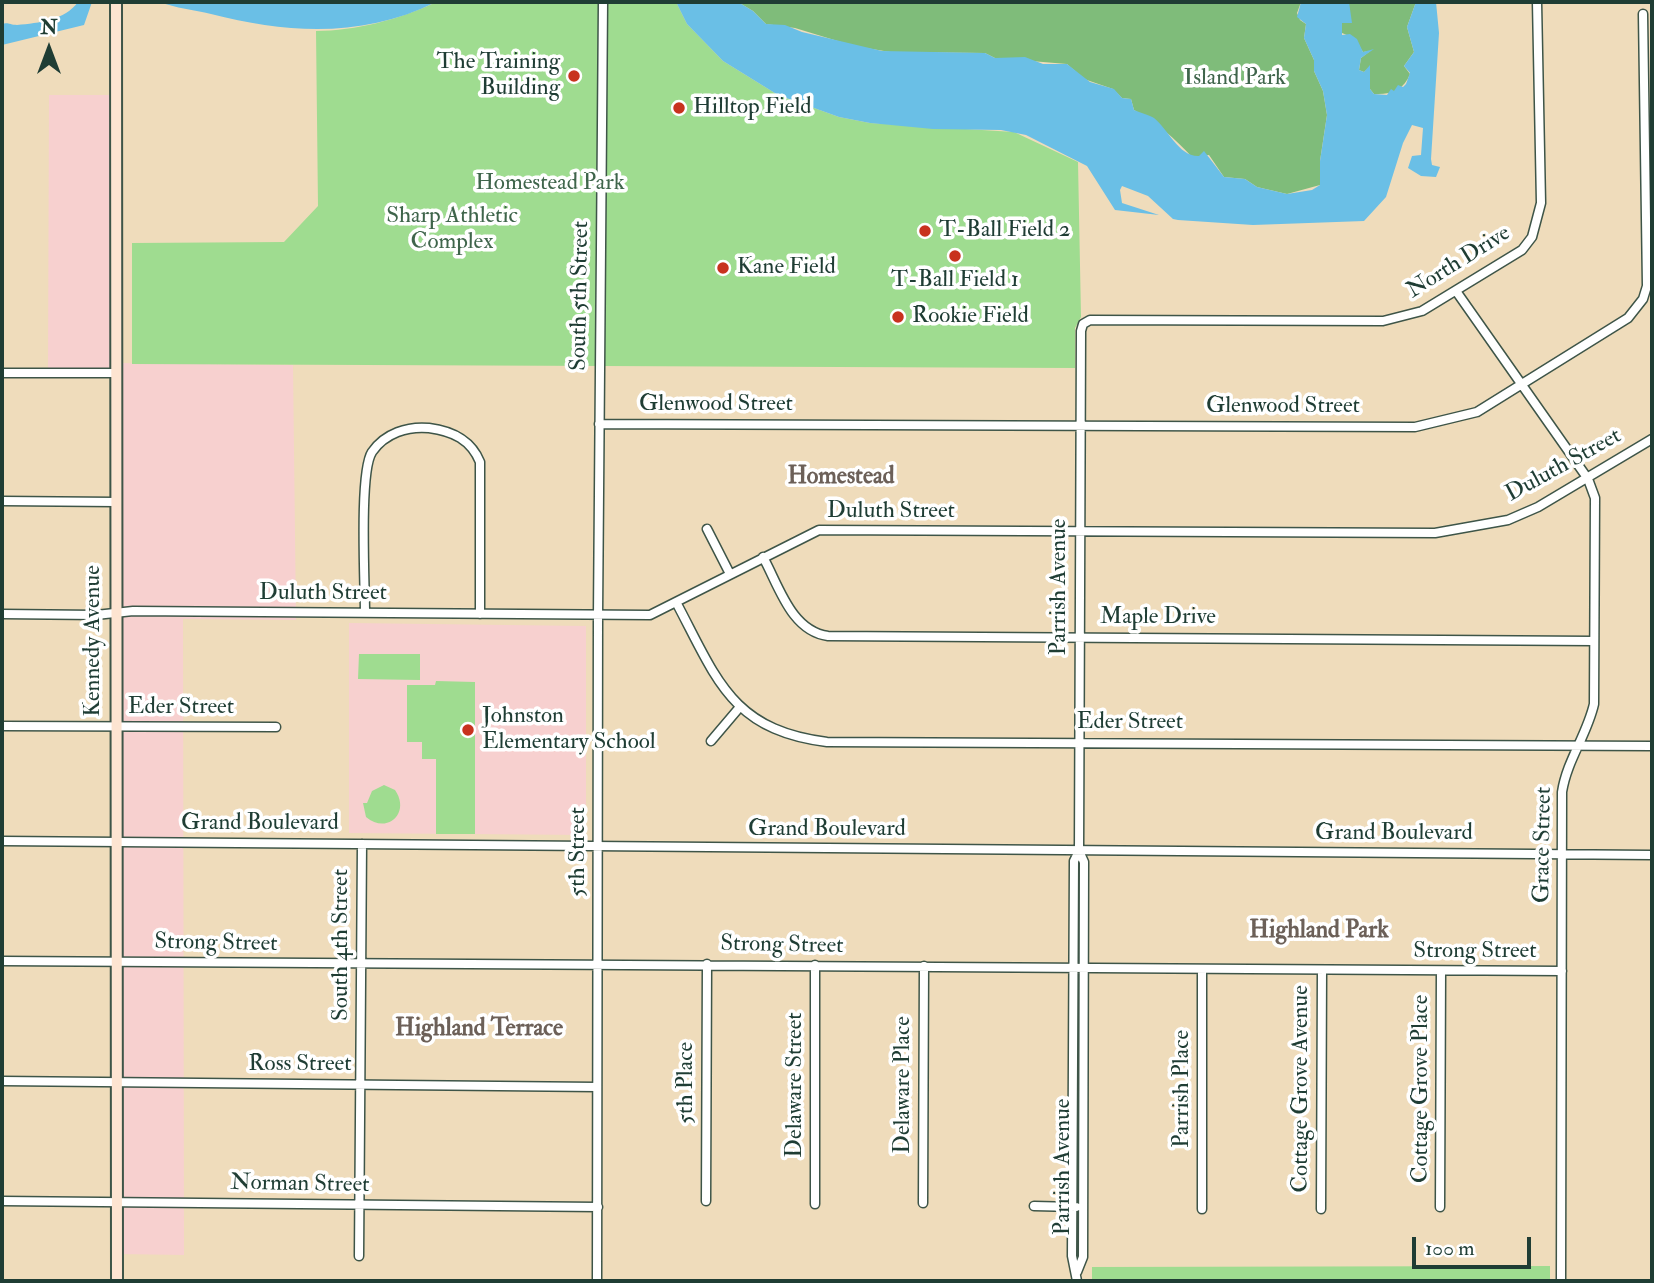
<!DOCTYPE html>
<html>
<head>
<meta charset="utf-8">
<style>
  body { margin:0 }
  #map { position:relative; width:1654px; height:1283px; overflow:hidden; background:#efdcbb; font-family:"IM FELL Double Pica",serif }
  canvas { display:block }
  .frame { position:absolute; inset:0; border:4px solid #1f3d34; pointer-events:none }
  .north { position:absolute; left:14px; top:14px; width:70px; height:70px; -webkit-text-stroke:5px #fff; paint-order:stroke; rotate:0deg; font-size:19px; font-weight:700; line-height:28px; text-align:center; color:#1f3d34 }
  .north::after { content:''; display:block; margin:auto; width:24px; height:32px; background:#1f3d34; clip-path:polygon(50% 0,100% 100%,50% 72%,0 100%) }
  .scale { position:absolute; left:1412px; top:1237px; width:119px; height:32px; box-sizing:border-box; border:4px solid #1f3d34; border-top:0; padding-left:9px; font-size:21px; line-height:24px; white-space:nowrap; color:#1f3d34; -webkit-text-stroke:5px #fff; paint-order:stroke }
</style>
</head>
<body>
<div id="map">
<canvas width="1654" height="1283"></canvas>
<div class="frame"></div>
<div class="north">N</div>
<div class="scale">100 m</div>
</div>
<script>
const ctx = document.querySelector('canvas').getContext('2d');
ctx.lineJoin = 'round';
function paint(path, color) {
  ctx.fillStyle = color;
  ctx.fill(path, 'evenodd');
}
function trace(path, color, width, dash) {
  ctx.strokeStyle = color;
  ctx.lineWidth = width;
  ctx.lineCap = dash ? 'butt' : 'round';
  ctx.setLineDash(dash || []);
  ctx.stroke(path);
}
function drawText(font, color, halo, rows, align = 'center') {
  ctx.font = font + ' "IM FELL Double Pica",serif';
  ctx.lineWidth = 7;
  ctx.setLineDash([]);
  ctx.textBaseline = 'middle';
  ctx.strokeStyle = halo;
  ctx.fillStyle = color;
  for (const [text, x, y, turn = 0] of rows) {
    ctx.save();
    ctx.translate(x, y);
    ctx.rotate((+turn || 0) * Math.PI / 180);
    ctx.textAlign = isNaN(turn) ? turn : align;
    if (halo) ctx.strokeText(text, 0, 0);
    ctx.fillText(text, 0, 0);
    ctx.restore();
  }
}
paint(new Path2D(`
  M49,95H113L114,371H48Z
  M118,363L293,365L296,620L183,619L184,1255L118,1254Z
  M349,623L586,626V835L349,833Z`), '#f7d0cf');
paint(new Path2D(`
  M436,2H676L687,24L723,61L778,95L839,117L870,123L1014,132L1078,162L1081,317L1075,328V368L132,364V243L284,242L318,206L316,31C355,31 401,19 436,2Z
  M359,654H420V680L358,679Z
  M436,681L475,682V834H436V759H422V742H407V685H435Z
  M384,785L395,790C411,813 387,835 366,817L363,803H367L372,791Z
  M1550,1266V1281H1092V1267Z`), '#9fdc90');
paint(new Path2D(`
  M738,2H1301L1297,13L1300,20L1306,24L1304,38L1314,60V71L1323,91L1327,115L1320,161V185L1287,194L1257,187L1245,179L1224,177L1209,155L1192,157C1174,138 1158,123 1134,110L1131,99L1122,98L1113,89L1084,79L1067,64L995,58L985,53L890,52L854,46L795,28L766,24L753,11Z
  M1349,2H1416L1407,27L1414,52L1404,66L1410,74C1404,90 1391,95 1374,94L1370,89V67L1364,72L1359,70L1361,58L1370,51L1363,52L1354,38L1342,33L1341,23L1348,22Z`), '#7fbc7a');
paint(new Path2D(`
  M78,2H92L84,25L2,45V24C8,22 10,25 17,25C39,23 65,20 78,2Z
  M159,2H436C363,38 289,34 211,14C194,10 176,8 159,2Z
  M676,2H738L753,11L766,24L785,25L802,32L882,51L985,53L995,58L1025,57L1043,64H1067L1090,82L1114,89L1122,98L1131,99L1134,110C1140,113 1150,115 1154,118C1168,129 1179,157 1199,156L1204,151L1224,177L1245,179L1257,187L1287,194L1312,190L1320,185V161L1327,115L1323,91L1314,71V60L1304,38L1306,24L1297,17L1301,2H1349L1352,23H1342V35L1350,34L1357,39L1363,52L1374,49L1361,58L1359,70L1364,72L1370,65V89L1374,94L1387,95L1391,89L1394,91L1398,85L1403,87L1406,84L1410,73L1404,66L1414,52L1407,27L1416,2H1436L1439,33L1431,159L1432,165L1440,167L1436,177L1421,176L1408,168L1412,156L1421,155L1423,128L1412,125L1403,143L1386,197L1364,221L1253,225L1178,220L1173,219L1148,196L1122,186L1120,190L1122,203L1159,215L1115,210L1087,166L1026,135L1001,130L933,129L870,123L839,117L778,95L723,61L687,24Z`), '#6abfe6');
const street = new Path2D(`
  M1456,291L1588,479L1595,498L1594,704C1587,735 1567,760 1562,792L1561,1281
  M2,373H116
  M599,424L1415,427L1477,412L1628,318L1643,299L1647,286L1643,14
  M2,501L116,502
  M707,529L730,574
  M763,557C779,586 791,631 828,636L1594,641
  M676,602C717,679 731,730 827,742L1652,746
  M365,613C365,583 359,472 372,452C385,433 408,426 429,428C453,431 471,440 480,462V614
  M2,614L96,615L133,611L650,615L819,530L1435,533L1508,520L1538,507L1652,439
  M2,726L276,727
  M711,741L739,708
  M2,841L1652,855
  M2,961L1562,971
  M815,965V1204
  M1202,970V1209
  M2,1081L597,1087
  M2,1201L598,1207
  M706,1201L707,964
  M923,1203L924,966
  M1034,1206L1076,1207
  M1440,1207L1441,971
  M1321,1209L1322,970
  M359,1256L362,844
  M1077,1272L1083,1257L1084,862L1079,851L1081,331L1083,324L1090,320L1383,321L1422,311L1522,250L1532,237L1541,203L1537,2
  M597,1281L598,615L603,2
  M1077,1281L1072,1256L1074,861L1079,851`);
const secondary = new Path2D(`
  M116,2L117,1281`);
trace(street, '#3e5548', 11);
trace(secondary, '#3e5548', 14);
trace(street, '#fff', 8);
trace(secondary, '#fde4d1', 10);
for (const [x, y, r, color] of [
  [574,76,7,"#c8321e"],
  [679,108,7,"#c8321e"],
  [925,231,7,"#c8321e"],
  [955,256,7,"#c8321e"],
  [723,268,7,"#c8321e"],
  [898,317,7,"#c8321e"],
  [468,730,7,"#c8321e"]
]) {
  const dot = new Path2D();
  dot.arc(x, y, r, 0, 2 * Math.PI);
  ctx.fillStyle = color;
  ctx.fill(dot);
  trace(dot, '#fff', 2.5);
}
drawText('23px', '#1f3d34', '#fff', [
  ["The Training",560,63,"right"],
  ["Building",560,89,"right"],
  ["Hilltop Field",693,108],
  ["T-Ball Field 2",939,231],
  ["Kane Field",737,268],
  ["T-Ball Field 1",955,281,"center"],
  ["Rookie Field",912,317],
  ["Johnston",482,717],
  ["Elementary School",482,743]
], 'left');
drawText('23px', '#3f654b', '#fff', [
  ["Island Park",1235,79],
  ["Homestead Park",550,184],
  ["Sharp Athletic",452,217],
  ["Complex",452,243]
]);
drawText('23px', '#1f3d34', '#fff', [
  ["North Drive",1459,263,-32],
  ["South 5th Street",581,296,-89],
  ["Glenwood Street",716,405],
  ["Glenwood Street",1283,407],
  ["Duluth Street",1564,466,-29],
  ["Duluth Street",891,512],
  ["Parrish Avenue",1060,587,-90],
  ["Duluth Street",323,594],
  ["Maple Drive",1158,618],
  ["Kennedy Avenue",94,641,-90],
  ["Eder Street",181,708],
  ["Eder Street",1130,723],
  ["Grand Boulevard",260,824],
  ["Grand Boulevard",827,830],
  ["Grand Boulevard",1394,834],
  ["Grace Street",1544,845,-89],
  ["5th Street",579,852,-90],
  ["Strong Street",216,944,1],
  ["South 4th Street",342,945,-90],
  ["Strong Street",782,946,1],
  ["Strong Street",1475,952],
  ["Ross Street",300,1065],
  ["5th Place",687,1083,-90],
  ["Delaware Street",796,1085,-90],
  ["Delaware Place",904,1085,-90],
  ["Parrish Place",1183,1089,-90],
  ["Cottage Grove Avenue",1302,1089,-90],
  ["Cottage Grove Place",1422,1089,-90],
  ["Parrish Avenue",1064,1167,-90],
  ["Norman Street",300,1185,1]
]);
drawText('bold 24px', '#6c6058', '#fff', [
  ["Homestead",841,478],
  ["Highland Park",1319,932],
  ["Highland Terrace",479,1030]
]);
</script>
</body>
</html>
